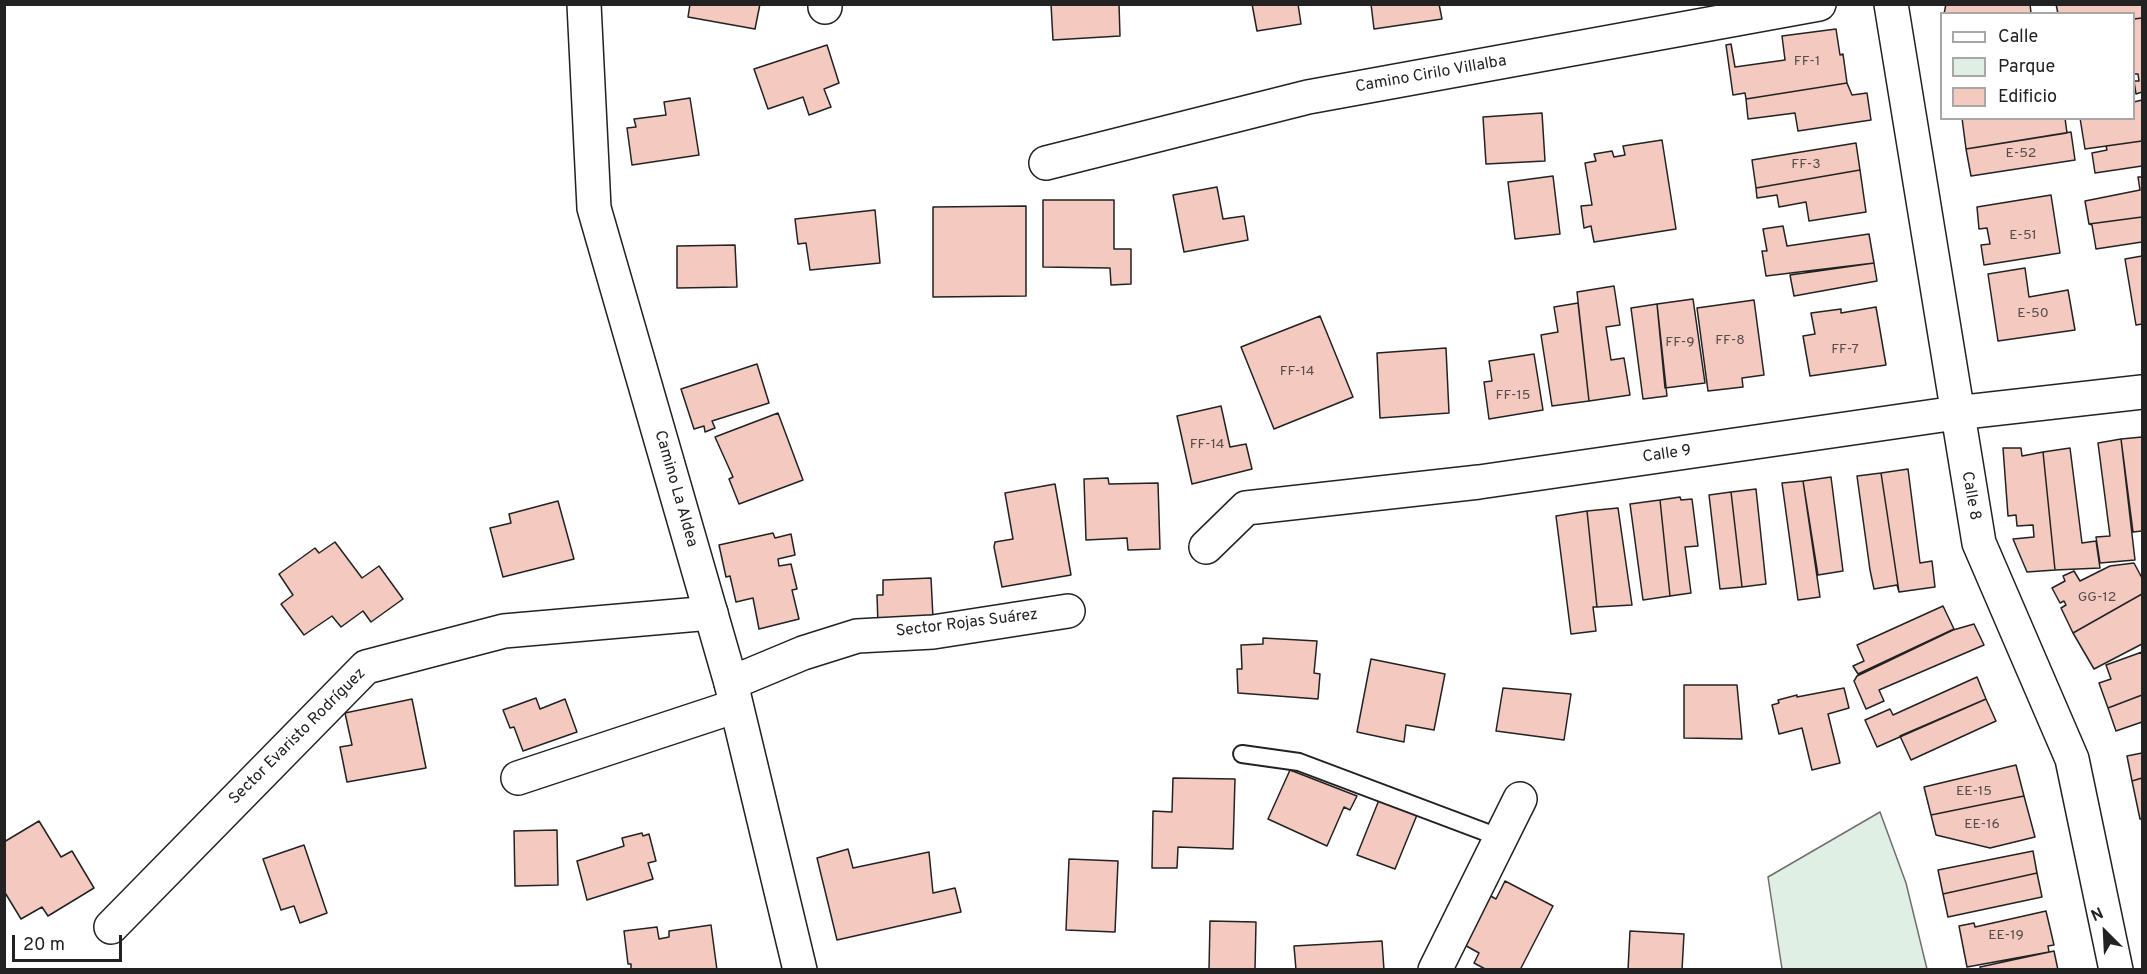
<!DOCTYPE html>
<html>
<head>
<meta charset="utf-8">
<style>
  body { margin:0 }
  #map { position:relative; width:2147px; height:974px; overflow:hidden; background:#fff; font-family:Overpass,sans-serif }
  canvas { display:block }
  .frame { position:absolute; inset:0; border:6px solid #222; pointer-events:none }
  .legend { position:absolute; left:1940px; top:12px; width:195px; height:108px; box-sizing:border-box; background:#fff; border:2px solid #a7a7a7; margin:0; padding:8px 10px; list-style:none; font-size:18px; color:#222 }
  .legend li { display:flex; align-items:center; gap:12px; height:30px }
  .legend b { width:30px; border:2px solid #a7a7a7 }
  .north { position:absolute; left:2075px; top:902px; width:60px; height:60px; -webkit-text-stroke:4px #fff; paint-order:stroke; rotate:336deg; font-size:16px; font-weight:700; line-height:24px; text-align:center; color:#222 }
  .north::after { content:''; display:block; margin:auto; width:21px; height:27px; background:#222; clip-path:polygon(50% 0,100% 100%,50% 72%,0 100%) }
  .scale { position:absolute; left:12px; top:935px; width:110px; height:27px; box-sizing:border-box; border:3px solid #222; border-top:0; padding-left:8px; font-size:18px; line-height:21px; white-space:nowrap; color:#222; -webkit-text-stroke:4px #fff; paint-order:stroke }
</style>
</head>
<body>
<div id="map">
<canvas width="2147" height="974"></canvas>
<div class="frame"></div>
<ul class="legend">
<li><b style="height:8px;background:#fff"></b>Calle</li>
<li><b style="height:16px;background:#e0efe3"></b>Parque</li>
<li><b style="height:16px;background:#f3c9c0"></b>Edificio</li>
</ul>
<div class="north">N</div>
<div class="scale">20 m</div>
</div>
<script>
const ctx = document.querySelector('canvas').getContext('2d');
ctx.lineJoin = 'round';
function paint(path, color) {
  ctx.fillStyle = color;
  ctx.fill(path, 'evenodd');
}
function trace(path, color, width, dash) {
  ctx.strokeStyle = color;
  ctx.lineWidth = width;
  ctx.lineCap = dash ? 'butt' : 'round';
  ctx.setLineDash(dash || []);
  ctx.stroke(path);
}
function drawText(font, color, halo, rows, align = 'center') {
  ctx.font = font + ' Overpass,sans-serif';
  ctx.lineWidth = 4.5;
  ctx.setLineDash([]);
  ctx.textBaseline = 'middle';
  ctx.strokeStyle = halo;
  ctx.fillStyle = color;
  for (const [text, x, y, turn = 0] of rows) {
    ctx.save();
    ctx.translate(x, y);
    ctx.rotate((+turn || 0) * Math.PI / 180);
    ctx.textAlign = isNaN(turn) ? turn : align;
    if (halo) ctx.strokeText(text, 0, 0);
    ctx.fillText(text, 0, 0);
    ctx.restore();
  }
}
const green = new Path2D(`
  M1880,812L1906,883L1927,969H1782L1768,877Z`);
paint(green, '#e0efe3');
trace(green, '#6f6f6f', 1.5);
const building = new Path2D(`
  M690,4H760L755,29L688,17Z
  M1051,4H1119L1120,36L1053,40Z
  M1252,4H1298L1301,24L1257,31Z
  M1371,4H1439L1442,19L1374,29Z
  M1946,4H2030L2031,13L1944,14Z
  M2056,4H2142V18L2134,19V14H2058Z
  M2142,18V92L2136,94L2134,81H2139L2138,74H2134V19Z
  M1836,29L1840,55L1843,54L1847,83L1746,99L1745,93L1733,95L1726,45L1731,44L1735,67L1785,60L1782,36Z
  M827,45L839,83L824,89L831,107L809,115L803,97L768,109L754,69Z
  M1847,83L1852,95L1867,93L1871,120L1798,131L1795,113L1748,119L1746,99Z
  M690,98L699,155L632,165L627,128L636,127L634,119L666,115L664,102Z
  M2142,100V141L2085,149L2080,118H2134V102Z
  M1542,113L1545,161L1486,164L1483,117Z
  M1962,118H2065L2067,133L1966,149Z
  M2071,132L2075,160L1971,176L1966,149Z
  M1662,140L1676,229L1594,242L1591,226L1584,228L1581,206L1592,205L1585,163L1596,161L1594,154L1612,151L1614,157L1625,155L1623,146Z
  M2142,141V166L2095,173L2092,153L2107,150L2106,146Z
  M1856,143L1860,170L1756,188L1752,160Z
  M1860,170L1866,212L1809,221L1806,202L1779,207L1777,195L1757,198L1756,188Z
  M1553,176L1560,234L1515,239L1508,182Z
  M2138,177H2142V217L2089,224L2085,201L2140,190Z
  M1217,187L1223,219L1244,216L1248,240L1184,252L1173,195Z
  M2051,195L2060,253L1984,265L1981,245L1990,244L1987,228L1979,229L1977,207Z
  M1043,200H1114V249H1131V284L1111,285L1110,268L1043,267Z
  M1026,206V296L933,297V207Z
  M875,210L880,263L810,270L806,243L798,244L795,219Z
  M2142,217V242L2096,249L2092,225L2089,224Z
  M1783,226L1787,246L1869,234L1874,263L1766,276L1762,251H1767L1763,229Z
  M735,245L737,287L677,288V246Z
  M2142,256V324L2136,325L2125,259Z
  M1874,263L1877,281L1794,296L1790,275Z
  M2025,268L2029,297L2068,290L2075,330L1998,341L1988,274Z
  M1614,286L1620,325L1606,327L1611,360L1624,358L1630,395L1589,401L1577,292Z
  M1693,299L1705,383L1665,388L1657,304Z
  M1754,300L1764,375L1742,378L1743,387L1708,391L1697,308Z
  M1578,303L1589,401L1552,406L1541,335L1558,332L1554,307Z
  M1657,304L1667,396L1643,399L1631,308Z
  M1876,307L1886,365L1810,376L1803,336L1815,334L1811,313L1841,309V313Z
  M1320,316L1353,397L1274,429L1241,347Z
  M1446,348L1449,413L1380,418L1377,353Z
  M1534,354L1543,410L1489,419L1484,382L1492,381L1489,361Z
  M757,364L769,403L712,421L715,428L705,432L704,426L694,429L681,389Z
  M1221,406L1230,447L1246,444L1252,469L1192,484L1177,416Z
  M778,413L803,480L739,504L729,479L733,477L715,437Z
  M2142,437V531L2133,532L2121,439Z
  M2121,439L2135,560L2100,563L2096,537L2110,536L2098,443Z
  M2003,448H2021L2022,456L2043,452L2055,570L2027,572L2013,539L2034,537L2033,525L2017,526L2016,515L2008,516Z
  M2070,448L2082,543L2096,541L2100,568L2055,570L2043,452Z
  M1908,469L1920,563L1932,561L1935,587L1899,592L1881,473Z
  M1881,473L1899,592L1897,585L1874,589L1870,570L1857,476Z
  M1831,477L1843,571L1818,575L1803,481Z
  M1108,478L1109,484L1158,483L1160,549L1128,550L1127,538L1086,540L1084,479Z
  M1803,481L1820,597L1798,600L1782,483Z
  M1055,484L1071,575L1002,587L994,547L995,542L1013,539L1005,493Z
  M1756,489L1766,584L1742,587L1731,492Z
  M1731,492L1742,587L1720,589L1709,495Z
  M1680,497L1681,500L1692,499L1698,546L1685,547L1691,593L1670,596L1660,500Z
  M1660,500L1670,596L1643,600L1630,504Z
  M558,501L574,559L503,577L490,528L511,523L509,514Z
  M1618,508L1632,605L1597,607L1587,511Z
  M1587,511L1597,607H1593L1596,631L1571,634L1556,516Z
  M773,533L775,538L791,534L795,555L778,559L779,566L791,564L797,589L792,590L799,619L759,629L753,598L736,602L730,576L726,577L719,545Z
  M335,542L362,578L379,566L403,599L371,622L363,611L341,627L332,616L304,635L281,604L293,595L279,574L315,548L319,553Z
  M2134,563L2142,578V594L2073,633L2061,608L2066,605L2064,601L2060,603L2052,588L2065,581L2063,576L2074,571L2080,581L2110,566Z
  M931,578L933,618L878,625L877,595H883V580Z
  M2142,594V644L2094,669L2073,633Z
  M1943,606L1954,629L1858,674L1853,666L1864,661L1857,645Z
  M1974,624L1984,645L1879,690L1884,701L1866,709L1854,681L1857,676L1953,630Z
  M1263,638L1317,641L1314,673L1320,674L1318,699L1238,693L1237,669H1242L1241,645L1263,644Z
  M2142,652V695L2108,708L2099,683L2111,679L2106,665Z
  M1371,659L1445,674L1434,730L1406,725L1404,742L1357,732Z
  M1977,677L1986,699L1877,747L1865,720L1890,709L1893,715Z
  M1684,685H1737L1742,739L1684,738Z
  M1503,688L1571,694L1564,740L1496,731Z
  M1844,688L1849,708L1828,714L1840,763L1812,770L1802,728L1779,734L1772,705L1779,703L1778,700L1797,695V697Z
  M2142,695V722L2116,731L2108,708Z
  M536,698L540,709L565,699L577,732L523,751L514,727L510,728L503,710Z
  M412,699L426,768L347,782L340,747L352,745L345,713Z
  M1986,699L1996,721L1911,760L1900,736Z
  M2142,753V778L2132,781L2127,756Z
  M2016,765L2024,796L1931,815L1924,787Z
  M1290,770L1357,796L1350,810L1344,807L1327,846L1268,819Z
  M1173,778L1235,779L1233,849L1178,847L1177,868H1152L1153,811L1172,812Z
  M2142,778V819H2140L2132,781Z
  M2024,796L2035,837L1990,848L1936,835L1931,815Z
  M1379,800L1417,815L1395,869L1357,855Z
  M39,821L61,857L72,851L94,888L48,916L42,907L21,919L4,891V842Z
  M557,830L558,885L515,886L514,831Z
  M642,833L643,836L649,834L656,861L648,863L653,879L587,900L577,861L624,846L622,838Z
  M304,845L327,913L300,923L294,906L281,910L263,859Z
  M848,849L853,868L929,852L933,893L955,888L961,912L837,940L817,858Z
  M2033,851L2037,873L1943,894L1938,870Z
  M1069,859L1118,861L1115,932L1066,930Z
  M2037,873L2042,897L1948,917L1943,894Z
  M1505,881L1553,906L1520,970H1487L1474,963L1479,953L1461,943L1487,894L1496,899Z
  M2046,911L2054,945L2048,946L2049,952L1967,967L1959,926L1974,923L1975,927Z
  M1210,921L1256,922L1255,970H1209Z
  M711,925L717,970H631V964H628L624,931L657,927L659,939L669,937V931Z
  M1630,931L1684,934L1682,970H1628Z
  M1382,941L1384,970H1296L1294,946Z
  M2054,951L2058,970H1981L1980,967Z`);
paint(building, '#f3c9c0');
trace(building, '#222', 1.5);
const service = new Path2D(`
  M1242,754L1299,762L1501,838`);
const minor = new Path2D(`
  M1891,4L1979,543L2072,759L2116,970
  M825,7V4
  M1046,163L1308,97L1819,4
  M1206,547L1246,508L1479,482L1956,413L2142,392
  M731,683L803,653L857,636L933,632L1068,611
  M518,778L736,706
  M111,927L366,667L504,631L711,613
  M1435,970L1520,799`);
const tertiary = new Path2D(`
  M584,4L594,208L731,683L800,970`);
trace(service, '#222', 20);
trace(minor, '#222', 36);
trace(tertiary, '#222', 36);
trace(service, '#fff', 16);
trace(minor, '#fff', 33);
trace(tertiary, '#fff', 33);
drawText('14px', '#564c4a', null, [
  ["FF-1",1807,62],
  ["E-52",2021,154],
  ["FF-3",1806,165],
  ["E-51",2023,236],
  ["E-50",2033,314],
  ["FF-8",1730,341],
  ["FF-9",1680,343],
  ["FF-7",1845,350],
  ["FF-14",1297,372],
  ["FF-15",1513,396],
  ["FF-14",1207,445],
  ["GG-12",2097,598],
  ["EE-15",1974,792],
  ["EE-16",1982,825],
  ["EE-19",2006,936]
]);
drawText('16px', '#222', '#fff', [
  ["Camino Cirilo Villalba",1431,75,-10],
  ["Calle 9",1667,455,-8],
  ["Camino La Aldea",675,489,74],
  ["Calle 8",1970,496,80],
  ["Sector Rojas Suárez",967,624,-7],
  ["Sector Evaristo Rodríguez",298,737,-45]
]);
</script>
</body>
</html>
